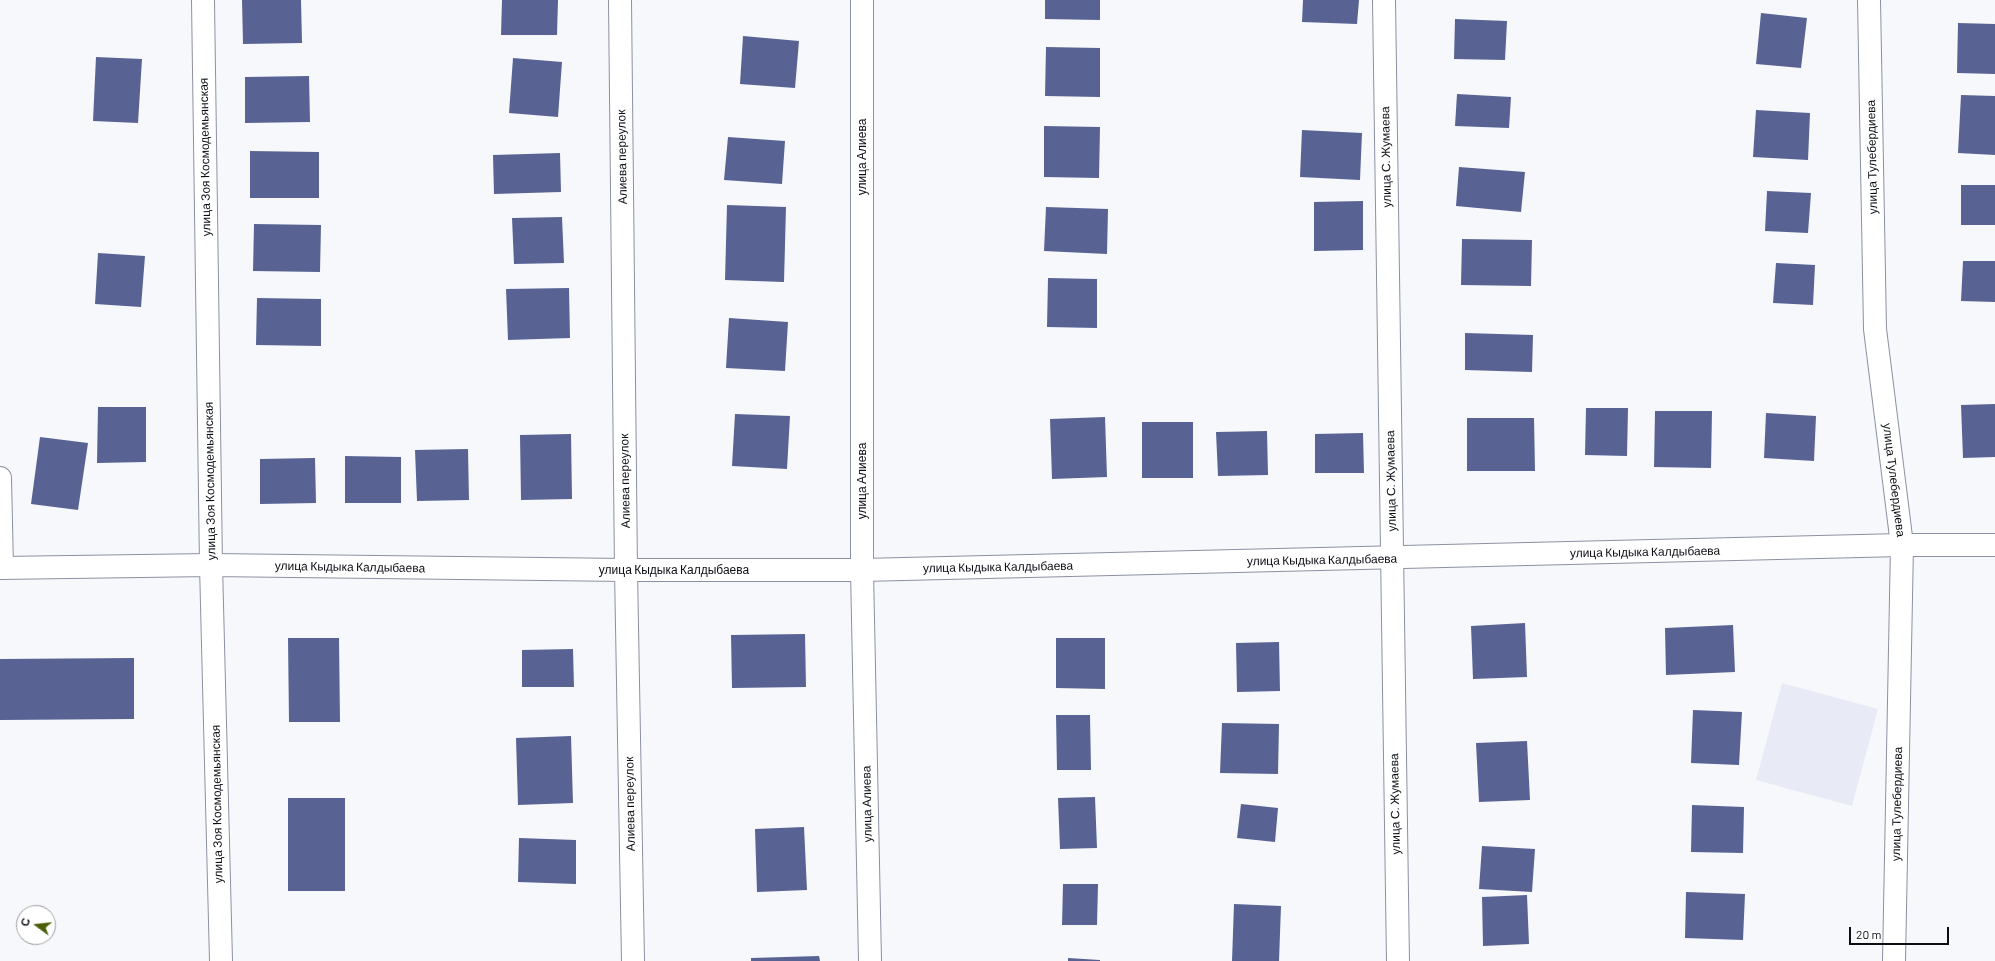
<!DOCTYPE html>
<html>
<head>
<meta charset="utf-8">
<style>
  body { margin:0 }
  #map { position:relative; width:1995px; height:961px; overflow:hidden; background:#f7f8fb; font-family:Barlow,sans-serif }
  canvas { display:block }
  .north { position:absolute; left:16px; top:905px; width:40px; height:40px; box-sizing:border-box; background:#fff; border:1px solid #9e9fa1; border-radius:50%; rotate:285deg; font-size:11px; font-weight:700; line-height:16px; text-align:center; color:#0c0e14 }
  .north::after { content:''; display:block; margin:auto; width:14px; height:18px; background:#4a5f07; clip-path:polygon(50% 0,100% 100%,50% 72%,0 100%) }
  .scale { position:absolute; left:1849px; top:927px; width:100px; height:18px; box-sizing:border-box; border:2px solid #0c0e14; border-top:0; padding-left:5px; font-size:12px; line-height:14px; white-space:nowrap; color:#0c0e14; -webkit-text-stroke:3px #fff; paint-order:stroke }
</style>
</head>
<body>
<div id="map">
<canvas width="1995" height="961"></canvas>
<div class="north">С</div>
<div class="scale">20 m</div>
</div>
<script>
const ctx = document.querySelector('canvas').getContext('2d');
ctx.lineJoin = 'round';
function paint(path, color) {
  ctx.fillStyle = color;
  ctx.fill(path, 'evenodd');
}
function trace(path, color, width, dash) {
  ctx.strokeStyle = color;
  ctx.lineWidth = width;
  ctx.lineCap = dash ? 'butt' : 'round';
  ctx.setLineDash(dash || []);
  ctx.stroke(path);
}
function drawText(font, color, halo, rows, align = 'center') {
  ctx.font = font + ' Barlow,sans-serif';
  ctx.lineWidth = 3.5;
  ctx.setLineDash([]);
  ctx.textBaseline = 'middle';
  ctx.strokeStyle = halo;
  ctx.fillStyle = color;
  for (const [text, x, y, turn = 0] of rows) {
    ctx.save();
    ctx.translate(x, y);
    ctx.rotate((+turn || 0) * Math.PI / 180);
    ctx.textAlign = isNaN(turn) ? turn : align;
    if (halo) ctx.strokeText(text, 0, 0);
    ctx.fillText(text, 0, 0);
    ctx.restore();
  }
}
paint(new Path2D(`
  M1782,683L1878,709L1852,806L1756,780Z`), '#e8ebf6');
paint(new Path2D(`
  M242,0H301L302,43L243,44Z
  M502,0H558L557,35H501Z
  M1045,0H1100V20L1045,19Z
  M1303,0H1359L1357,24L1302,22Z
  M1761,13L1807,18L1801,68L1756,64Z
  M1455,19L1507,21L1505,60L1454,59Z
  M1958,23L1995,24V74L1957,73Z
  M743,36L799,41L795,88L740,84Z
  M1046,47L1100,48V97L1045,96Z
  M96,57L142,59L138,123L93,121Z
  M513,58L562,62L558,117L509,113Z
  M309,76L310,122L245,123V77Z
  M1457,94L1511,97L1509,128L1455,126Z
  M1961,95L1995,96V155L1958,153Z
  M1756,110L1810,113L1808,160L1753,157Z
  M1044,126L1100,127L1099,178L1044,177Z
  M1302,130L1362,133L1360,180L1300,177Z
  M728,137L785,141L782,184L724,180Z
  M250,151L319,152V198H250Z
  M560,153L561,192L494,194L493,155Z
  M1459,167L1525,172L1521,212L1456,206Z
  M1961,185H1995V225H1961Z
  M1767,191L1811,193L1808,233L1765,231Z
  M1363,201V250L1314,251V202Z
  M727,205L786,207L784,282L725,280Z
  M1046,207L1108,209L1107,254L1044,251Z
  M562,217L564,263L514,264L512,218Z
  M254,224L321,225L320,272L253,271Z
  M1462,239L1532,240L1531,286L1461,285Z
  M98,253L145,256L141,307L95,304Z
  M1963,261H1995V302L1961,301Z
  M1776,263L1815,265L1813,305L1773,303Z
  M1048,278L1097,279V328L1047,327Z
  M569,288L570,338L508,340L506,289Z
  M257,298L321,299V346L256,345Z
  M729,318L788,322L785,371L726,368Z
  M1465,333L1533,335L1532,372L1465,370Z
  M1995,404V457L1963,458L1961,405Z
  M98,407H146V462L97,463Z
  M1586,408H1628L1627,456L1585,455Z
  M1655,411H1712L1711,468L1654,467Z
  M1766,413L1816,416L1814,461L1764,458Z
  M735,414L790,416L787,469L732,466Z
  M1105,417L1107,477L1052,479L1050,419Z
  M1467,418H1534L1535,471H1467Z
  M1142,422H1193V478H1142Z
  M1267,431L1268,475L1218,476L1216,432Z
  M1363,433L1364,473H1315V434Z
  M571,434L572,499L521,500L520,435Z
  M40,437L88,443L78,510L31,504Z
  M468,449L469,500L417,501L415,450Z
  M345,456L401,457V503H345Z
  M315,458L316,503L260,504V459Z
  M1525,623L1527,677L1473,679L1471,626Z
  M1733,625L1735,672L1666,675L1665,628Z
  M805,634L806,687L732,688L731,635Z
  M288,638H339L340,722H289Z
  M1056,638H1105V689L1056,688Z
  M1279,642L1280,691L1237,692L1236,643Z
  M573,649L574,687H522V650Z
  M134,658V719L0,720V659Z
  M1693,710L1742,712L1739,765L1691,763Z
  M1056,715H1090L1091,770H1057Z
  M1222,723L1279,724L1278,774L1220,773Z
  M571,736L573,803L518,805L516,738Z
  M1527,741L1530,800L1479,802L1476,743Z
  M1095,797L1097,848L1060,849L1058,798Z
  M288,798H345V891H288Z
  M1241,804L1278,808L1275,842L1237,838Z
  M1692,805L1744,807L1743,853L1691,852Z
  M804,827L807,890L757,892L755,829Z
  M519,838L576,840V884L518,882Z
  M1482,846L1535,849L1532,892L1479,889Z
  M1063,884H1098L1097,925H1062Z
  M1686,892L1745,894L1743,940L1685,938Z
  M1527,895L1529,944L1483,946L1482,897Z
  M1234,904L1281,906L1279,961H1232Z
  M819,956L820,961H751V958Z
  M1068,958L1100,960V961H1068Z`), '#586394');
const minor = new Path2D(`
  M203,0L211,565L221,961
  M620,0L626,570L633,961
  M862,0V570L870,961
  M1384,0L1398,961
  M1869,0L1875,329L1902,545L1894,961
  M0,478L2,568`);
const tertiary = new Path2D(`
  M0,568L211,565L626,570H862L1902,545H1995`);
trace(minor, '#8c91a2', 24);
trace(tertiary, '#8c91a2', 24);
trace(minor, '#fff', 22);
trace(tertiary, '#fff', 22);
drawText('12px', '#0c0e14', '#fff', [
  ["улица Зоя Космодемьянская",205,157,-91],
  ["Алиева переулок",622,157,-91],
  ["улица Алиева",862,157,-90],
  ["улица С. Жумаева",1386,157,-91],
  ["улица Тулебердиева",1872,157,-91],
  ["улица Тулебердиева",1894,480,83],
  ["улица Зоя Космодемьянская",210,481,-91],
  ["Алиева переулок",625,481,-91],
  ["улица Алиева",862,481,-90],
  ["улица С. Жумаева",1391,481,-91],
  ["улица Кыдыка Калдыбаева",1645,552,-1],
  ["улица Кыдыка Калдыбаева",1322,560,-1],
  ["улица Кыдыка Калдыбаева",350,567,1],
  ["улица Кыдыка Калдыбаева",998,567,-1],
  ["улица Кыдыка Калдыбаева",674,570],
  ["улица Зоя Космодемьянская",217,804,-91],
  ["Алиева переулок",630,804,-91],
  ["улица Алиева",867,804,-91],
  ["улица С. Жумаева",1395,804,-91],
  ["улица Тулебердиева",1897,804,-89]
]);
</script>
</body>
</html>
